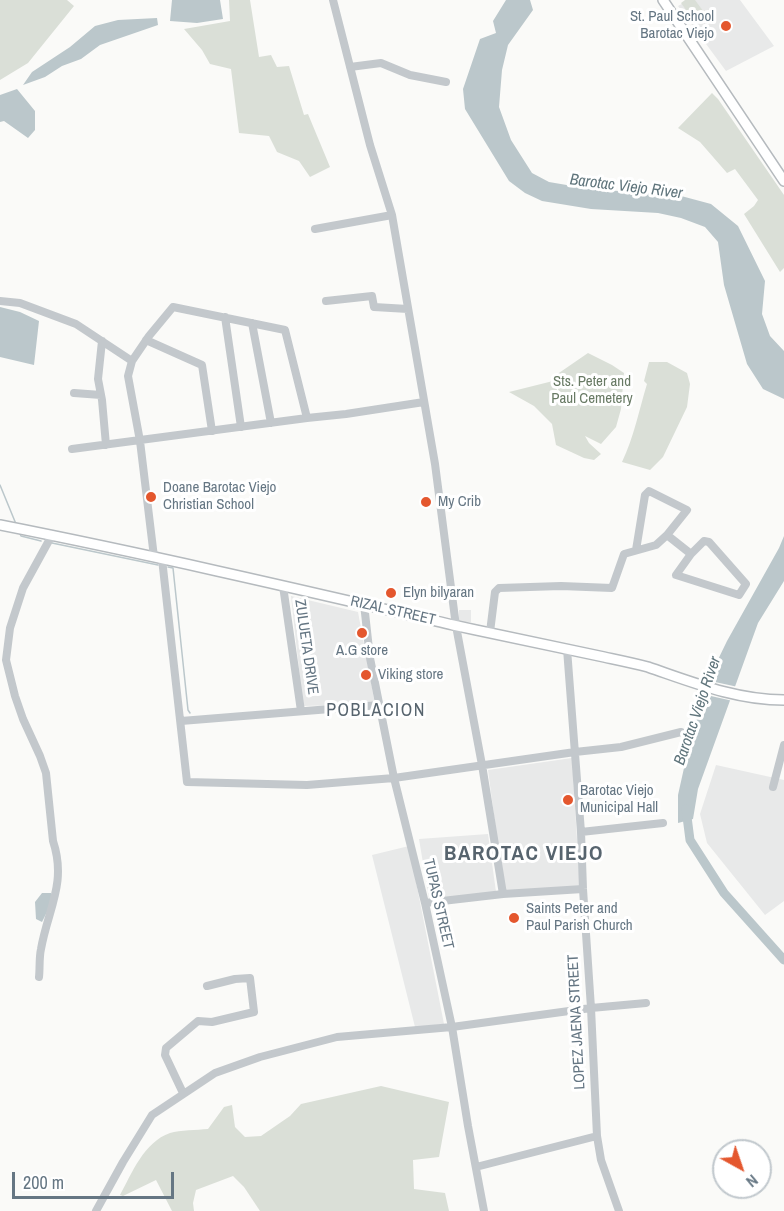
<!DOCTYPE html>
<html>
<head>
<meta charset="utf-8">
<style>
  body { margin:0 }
  #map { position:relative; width:784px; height:1211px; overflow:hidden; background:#fafaf8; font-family:"Archivo Narrow",sans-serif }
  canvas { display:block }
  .north { position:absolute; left:712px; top:1139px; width:60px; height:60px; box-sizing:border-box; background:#fff; border:2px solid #c1c8cd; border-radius:50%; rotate:140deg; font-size:16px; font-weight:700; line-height:24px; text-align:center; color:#657683 }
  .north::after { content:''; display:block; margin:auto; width:21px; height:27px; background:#e4572e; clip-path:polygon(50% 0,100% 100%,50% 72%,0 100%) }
  .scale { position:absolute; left:12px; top:1172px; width:162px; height:27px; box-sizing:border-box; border:3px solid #657683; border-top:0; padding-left:8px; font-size:18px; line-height:21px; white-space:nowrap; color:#657683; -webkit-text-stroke:4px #fff; paint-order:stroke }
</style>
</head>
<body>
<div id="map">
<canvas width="784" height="1211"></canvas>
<div class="north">N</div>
<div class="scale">200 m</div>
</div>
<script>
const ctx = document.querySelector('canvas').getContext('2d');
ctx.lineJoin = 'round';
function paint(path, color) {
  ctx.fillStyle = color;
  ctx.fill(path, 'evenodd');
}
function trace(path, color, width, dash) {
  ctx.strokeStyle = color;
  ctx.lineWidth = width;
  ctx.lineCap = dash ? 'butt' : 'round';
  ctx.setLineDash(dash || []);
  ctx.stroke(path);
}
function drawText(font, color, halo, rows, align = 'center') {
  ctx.font = font + ' "Archivo Narrow",sans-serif';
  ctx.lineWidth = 6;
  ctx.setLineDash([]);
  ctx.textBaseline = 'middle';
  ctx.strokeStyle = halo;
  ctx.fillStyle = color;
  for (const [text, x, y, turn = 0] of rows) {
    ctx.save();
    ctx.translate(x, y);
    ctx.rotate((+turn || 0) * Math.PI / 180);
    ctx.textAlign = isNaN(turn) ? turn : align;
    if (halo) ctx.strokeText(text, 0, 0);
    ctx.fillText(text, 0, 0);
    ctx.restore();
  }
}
paint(new Path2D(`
  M689,0H740L774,46L726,71L678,6Z
  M291,596L358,612L375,704L303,706Z
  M459,610H471V622H459Z
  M572,758L580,888L504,891L488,770Z
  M716,765L784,780V901L765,915L707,843L700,814Z
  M488,834L496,892L429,899L419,839Z
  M409,846L444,1024L415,1027L372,855Z`), '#e8e9e9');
paint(new Path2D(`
  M0,0H67L74,6L28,63L0,80Z
  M229,0H250L259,57L271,55L277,67L289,66L304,115L308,114L330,167L310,177L299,161L277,152L269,136L239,133L231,69L210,64L202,50L184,29L230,21Z
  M685,0H695L706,15L695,22L681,3Z
  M712,93L718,99L784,195V268L780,272L744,214L754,206L758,200L735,169L727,173L700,142L678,128Z
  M588,353L612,365L624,373L621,409L616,427L601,444L585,436L589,443L601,454L594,460L584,458L556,445L552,424L534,406L509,392L553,381L558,392L563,401L555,382L556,375Z
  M649,362H667L687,373L690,384L687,407L663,457L650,470L622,462C634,437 639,410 647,384L644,381Z
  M381,1086L449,1102L439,1157L413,1160L414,1189L445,1193L449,1211H260L244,1187L233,1176L196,1190L193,1203L194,1211H172L156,1180L123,1196L120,1195C132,1173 144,1142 170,1133C180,1130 197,1130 208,1129L224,1107L232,1105L235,1127L245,1137L261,1136L290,1116L301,1104Z`), '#dadfd7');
paint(new Path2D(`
  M172,0H220L223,19L197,23L170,21Z
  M506,0H530L533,10L508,45L502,70L499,107L511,140L532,173L549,182L596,190L670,193L711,204L738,226L765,281L762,314L770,336L784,351V399L763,389L747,364L724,285L718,242L705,227L681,218L658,213L591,209L542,201L525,193L509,181L465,109L463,89L480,39L496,33L493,21Z
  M157,18L158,25L100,45L81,59L62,66L45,77L23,85L32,72L70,47L95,26L118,20Z
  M17,89L35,111V130L28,138L4,121L0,122V95Z
  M0,307L20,312L39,321L34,365L0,357Z
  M784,536V581L758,623L698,789L693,819L678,823V795L690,741L711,674L727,641L779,548Z
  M42,893H51V904L42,922L36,919L35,902Z`), '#bbc7cb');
paint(new Path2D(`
  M706,680L738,687L733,701L702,694Z`), '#fafaf8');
trace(new Path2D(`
  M0,485L16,524
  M20,534L21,536L41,541
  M52,543L158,565
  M168,567L173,568L188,710L190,713`), '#bbc7cb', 1.5);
trace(new Path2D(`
  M686,809L690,840L724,893L784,960`), '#bbc7cb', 9);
const major = new Path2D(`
  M663,0L784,181
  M0,525C152,555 302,590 453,625C503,636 553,646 604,657C618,660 633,663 648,667C692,682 736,700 784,700`);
trace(major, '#b5babe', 12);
trace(new Path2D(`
  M333,0L370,145L392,215L435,464L456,626L482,765L503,894
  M350,67L381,63L410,75L446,82
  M315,229L392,215
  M0,301L20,303L76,324L132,361
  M326,301L372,296L374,307L408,309
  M225,317L241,427
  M252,323L271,423
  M146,340L202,365L212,431
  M102,341L98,379L102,400L106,445
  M74,393L101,395
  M72,449L307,418L346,414L424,402
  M667,535L691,554
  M704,541L709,542L746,584L739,595L676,575L691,554Z
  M154,557L140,441L128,376L132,361L149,336L173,307L285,330L307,418
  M162,559L187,782L307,785L394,778L575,752L621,747L681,732
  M283,586L301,711
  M364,604L370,658L394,778L425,903L452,1027L468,1126L484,1211
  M490,632L495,592L499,588L561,586L612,588L624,554L656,545L667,535L687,510L649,491L645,495L636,550
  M567,649L581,832L583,889L591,1008L597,1136L601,1160L619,1211
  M181,721L380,705
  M773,787L784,745
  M581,832L663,823
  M425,903L503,894L583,889
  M39,977C40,968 39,958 41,949C48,909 67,883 53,841L46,773L40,756L23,719L15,696L6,660L10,628L23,588L52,535
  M183,1093L165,1055L166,1048L198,1021L212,1022L254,1012L250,978L235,979L207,986
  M476,1167L597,1136
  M96,1211L123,1162L152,1115L215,1073L260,1057L337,1037L452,1027L591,1008L646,1003`), '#c3c8cc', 8);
trace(major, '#fff', 9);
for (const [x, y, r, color] of [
  [726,26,6,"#e4572e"],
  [151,497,6,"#e4572e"],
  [426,502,6,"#e4572e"],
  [391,593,6,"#e4572e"],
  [362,633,6,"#e4572e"],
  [366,675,6,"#e4572e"],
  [568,800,6,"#e4572e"],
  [514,918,6,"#e4572e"]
]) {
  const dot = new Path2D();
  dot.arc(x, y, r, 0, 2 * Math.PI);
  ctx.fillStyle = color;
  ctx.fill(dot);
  trace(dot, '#fff', 2);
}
drawText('15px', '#657683', '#fff', [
  ["St. Paul School",714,17,"right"],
  ["Barotac Viejo",714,34,"right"],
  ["Doane Barotac Viejo",163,488],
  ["Christian School",163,505],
  ["My Crib",438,502],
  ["Elyn bilyaran",403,593],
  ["A.G store",362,651,"center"],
  ["Viking store",378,675],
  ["Barotac Viejo",580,791],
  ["Municipal Hall",580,808],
  ["Saints Peter and",526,909],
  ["Paul Parish Church",526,926]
], 'left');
drawText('15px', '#687a64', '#fff', [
  ["Sts. Peter and",592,382],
  ["Paul Cemetery",592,399]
]);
drawText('15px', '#657683', '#fff', [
  ["RIZAL STREET",393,611,13],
  ["ZULUETA DRIVE",306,647,82],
  ["TUPAS STREET",438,904,77],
  ["LOPEZ JAENA STREET",577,1022,-93]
]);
drawText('italic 16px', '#60757c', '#fff', [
  ["Barotac Viejo River",626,187,7],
  ["Barotac Viejo River",698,711,-71]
]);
ctx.letterSpacing = '1.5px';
drawText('18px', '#57646e', '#fff', [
  ["POBLACION",376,711]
]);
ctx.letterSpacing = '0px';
ctx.letterSpacing = '1.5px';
drawText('bold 21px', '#57646e', '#fff', [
  ["BAROTAC VIEJO",524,854]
]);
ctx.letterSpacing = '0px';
</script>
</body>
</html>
